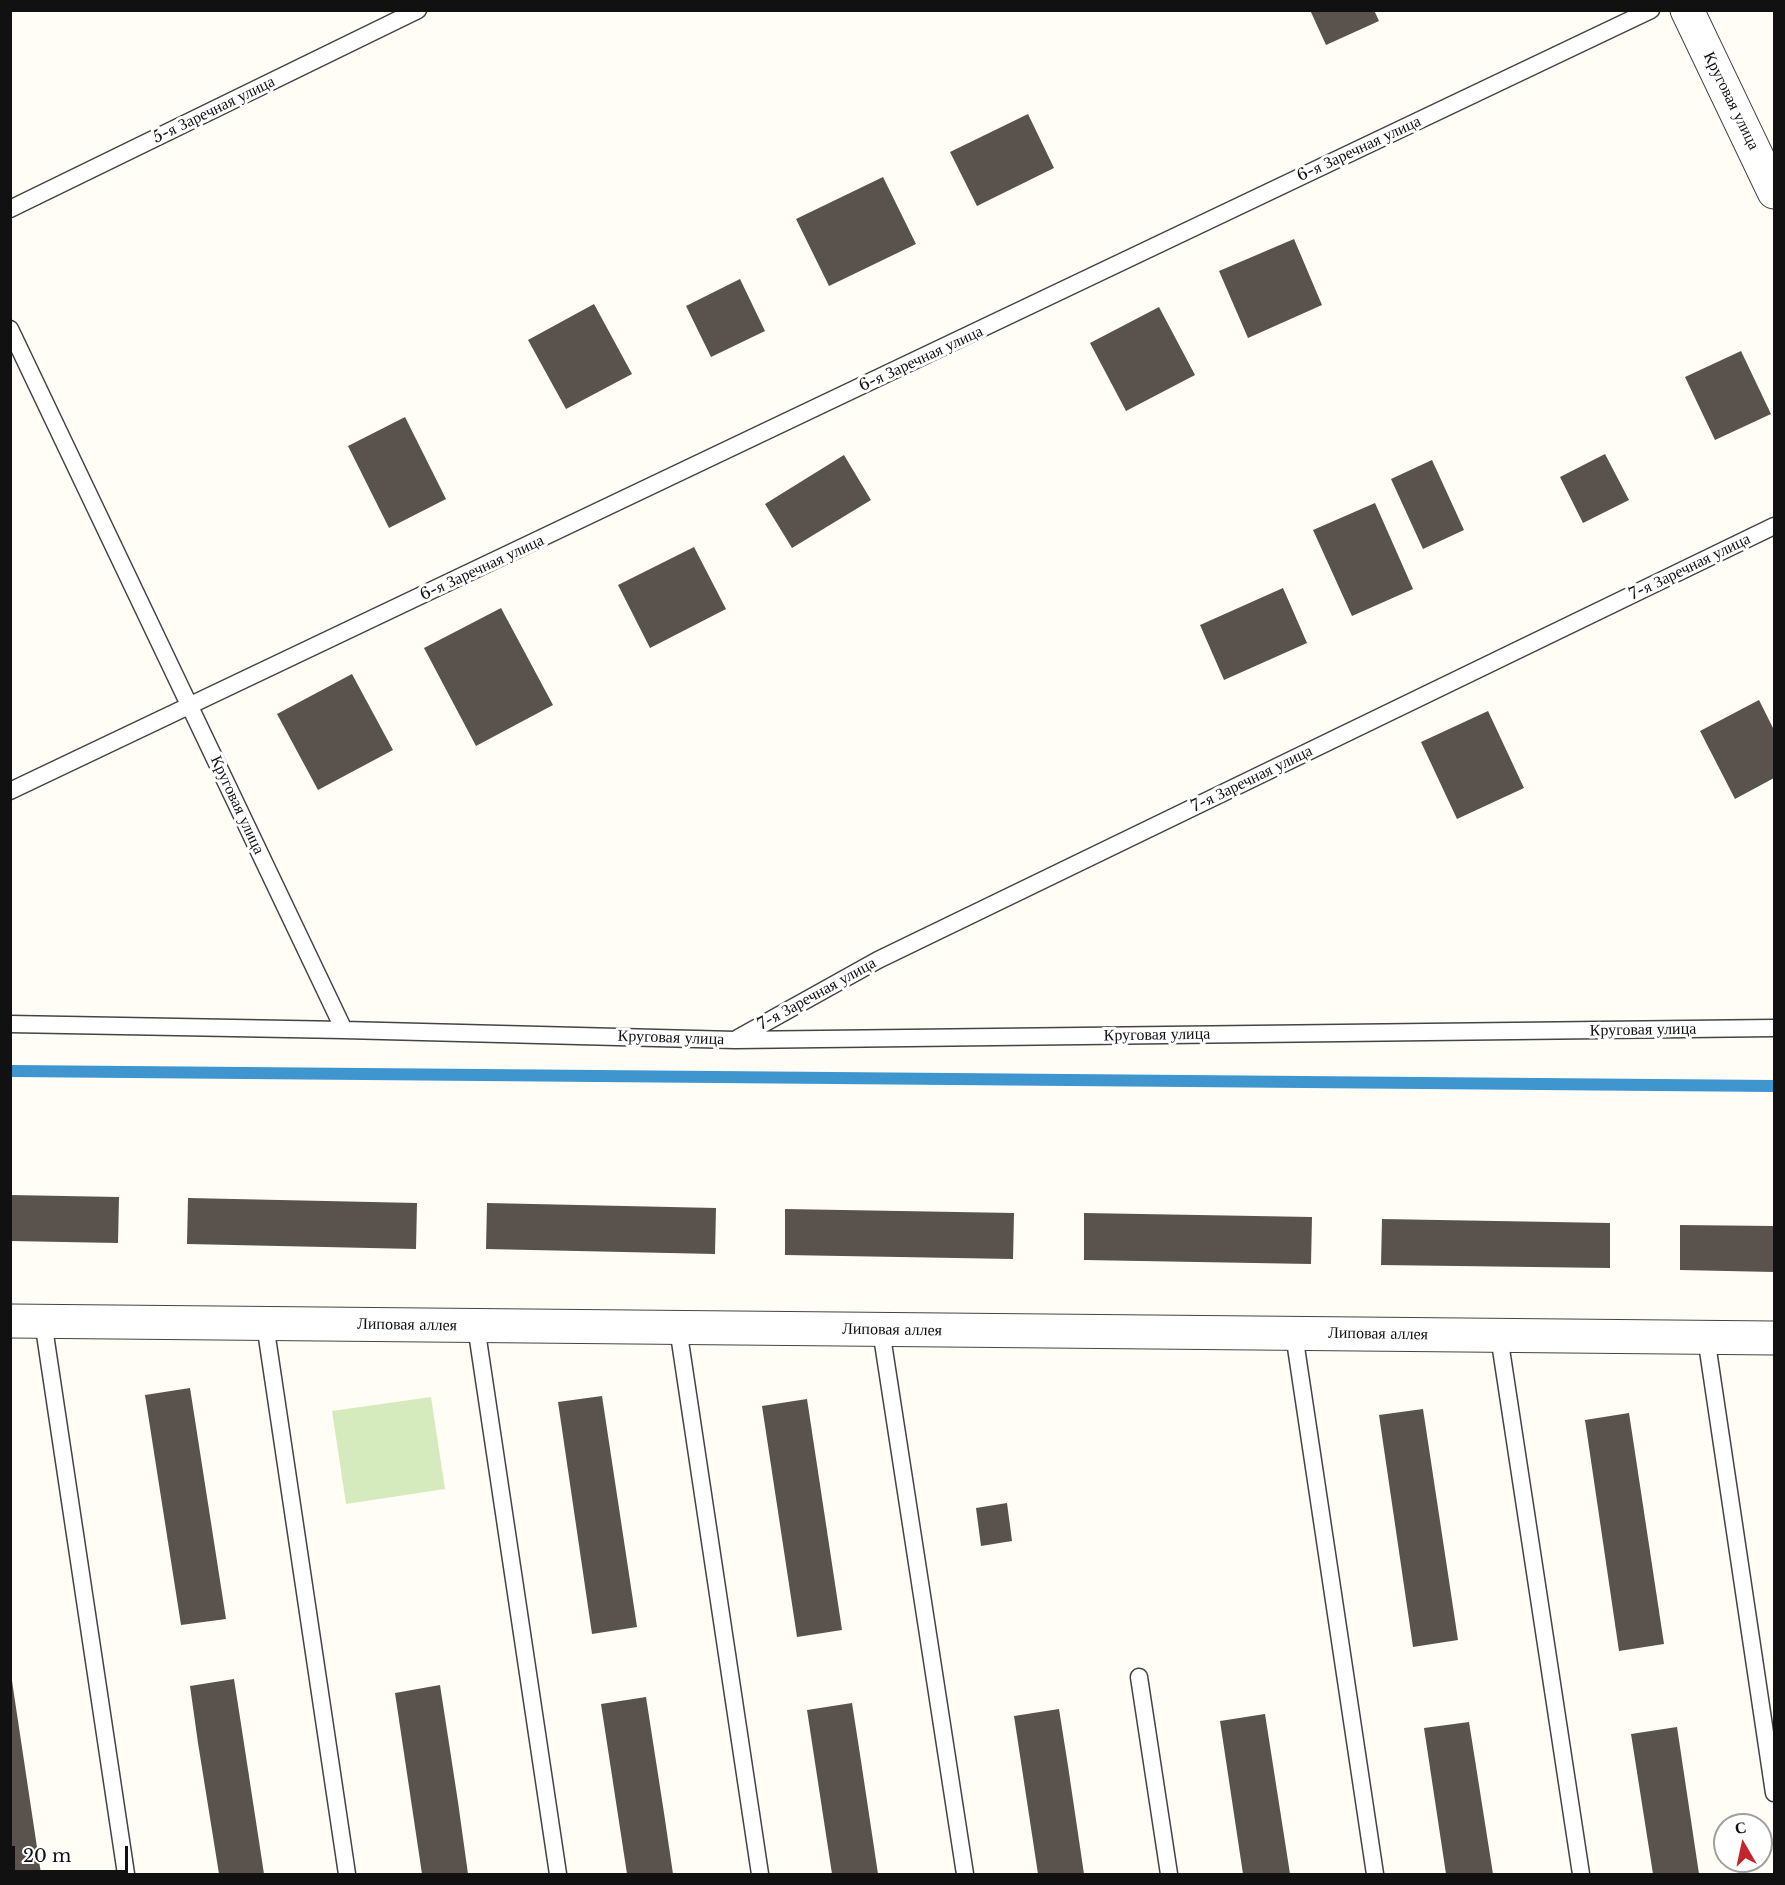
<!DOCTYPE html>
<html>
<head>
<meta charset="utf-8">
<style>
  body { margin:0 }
  #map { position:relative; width:1785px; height:1885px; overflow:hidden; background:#fffdf5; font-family:"Libre Baskerville",serif }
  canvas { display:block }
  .frame { position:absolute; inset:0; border:12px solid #111; pointer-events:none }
  .north { position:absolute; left:1713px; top:1813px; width:60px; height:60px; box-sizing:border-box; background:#fff; border:2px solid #a0a0a0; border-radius:50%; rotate:351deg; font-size:16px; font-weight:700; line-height:24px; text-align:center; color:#111 }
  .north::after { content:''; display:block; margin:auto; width:21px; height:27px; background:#c4262e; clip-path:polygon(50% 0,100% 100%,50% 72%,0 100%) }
  .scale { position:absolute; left:12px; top:1846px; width:116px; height:27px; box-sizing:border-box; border:3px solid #111; border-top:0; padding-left:8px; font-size:18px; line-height:21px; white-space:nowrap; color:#111; -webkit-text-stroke:4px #fff; paint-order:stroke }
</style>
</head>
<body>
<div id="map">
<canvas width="1785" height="1885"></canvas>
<div class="frame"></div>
<div class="north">С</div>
<div class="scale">20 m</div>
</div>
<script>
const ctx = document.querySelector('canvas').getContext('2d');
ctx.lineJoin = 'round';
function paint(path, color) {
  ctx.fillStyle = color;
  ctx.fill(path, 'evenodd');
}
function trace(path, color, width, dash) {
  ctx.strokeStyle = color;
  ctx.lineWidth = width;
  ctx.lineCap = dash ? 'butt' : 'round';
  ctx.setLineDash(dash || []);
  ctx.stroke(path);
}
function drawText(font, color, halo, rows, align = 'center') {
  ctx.font = font + ' "Libre Baskerville",serif';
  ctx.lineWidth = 6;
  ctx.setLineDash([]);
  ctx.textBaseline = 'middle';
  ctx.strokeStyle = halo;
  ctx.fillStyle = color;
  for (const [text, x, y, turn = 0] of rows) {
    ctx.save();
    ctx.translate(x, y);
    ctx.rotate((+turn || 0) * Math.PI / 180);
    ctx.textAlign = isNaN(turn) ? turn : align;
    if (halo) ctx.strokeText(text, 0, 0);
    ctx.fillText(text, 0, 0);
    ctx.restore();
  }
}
paint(new Path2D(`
  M431,1397L445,1489L346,1504L332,1411Z`), '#d5ebbd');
trace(new Path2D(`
  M10,1071L1774,1086`), '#3f96cf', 12);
paint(new Path2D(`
  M1310,10H1374L1379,21L1326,45Z
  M1028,114L1054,168L977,206L950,152Z
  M883,177L916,244L829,286L796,219Z
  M1294,239L1322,305L1248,338L1219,271Z
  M740,279L765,331L711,357L686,306Z
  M594,304L632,374L566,409L528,340Z
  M1159,307L1195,375L1126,411L1090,343Z
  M1741,351L1771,414L1715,440L1685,377Z
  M405,417L446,499L389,528L348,446Z
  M1605,454L1629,500L1583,523L1560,477Z
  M844,455L871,500L792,548L765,504Z
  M1432,460L1464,530L1423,549L1391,479Z
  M1375,503L1413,589L1352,616L1313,530Z
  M694,547L726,609L650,648L618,585Z
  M1283,588L1307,643L1224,680L1200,625Z
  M501,608L553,705L476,746L424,648Z
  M352,674L393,750L318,790L277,714Z
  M1759,700L1774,730V778L1735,799L1700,731Z
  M1488,711L1524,788L1457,819L1421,742Z
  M10,1195L119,1197L118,1243L10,1241Z
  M188,1198L417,1203L416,1249L187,1244Z
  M487,1203L716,1208L715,1254L486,1249Z
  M785,1209L1014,1213L1013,1259L785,1255Z
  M1084,1213L1312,1217L1311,1264L1084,1260Z
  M1382,1219L1610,1223V1268L1381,1265Z
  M1680,1225L1774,1226V1272L1680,1270Z
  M190,1388L226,1619L181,1625L145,1395Z
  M602,1396L637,1627L592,1634L558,1402Z
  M807,1399L842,1630L797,1637L762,1406Z
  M1423,1409L1458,1640L1413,1647L1379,1415Z
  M1629,1413L1664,1644L1619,1651L1585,1420Z
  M1007,1503L1012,1541L981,1546L976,1508Z
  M234,1679L243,1737L264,1874H219L198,1743L190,1686Z
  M10,1681H12L41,1874H10Z
  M440,1685L458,1802L468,1874H422L395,1693Z
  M646,1697L664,1813L673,1874H627L601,1704Z
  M852,1703L861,1761L878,1874H832L807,1710Z
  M1059,1709L1068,1766L1084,1874H1038L1014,1716Z
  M1265,1714L1283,1829L1290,1874H1243L1220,1721Z
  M1469,1722L1493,1874H1446L1424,1728Z
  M1677,1727L1699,1874H1653L1631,1734Z`), '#5a524d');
const service = new Path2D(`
  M10,209L418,10
  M10,329L344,1030L735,1040L1774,1028
  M10,791L1651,10
  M10,1024L344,1030
  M738,1038L878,960L1774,526
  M43,1321L126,1874
  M265,1324L347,1874
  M476,1326L558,1874
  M678,1328L760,1874
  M881,1330L965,1874
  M1294,1334L1375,1874
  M1499,1336L1581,1874
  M1706,1337L1774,1793
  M1139,1677L1169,1874`);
const minor = new Path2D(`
  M1687,10L1774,192
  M10,1321L1774,1338`);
trace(service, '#444', 19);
trace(minor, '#444', 35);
trace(service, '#fff', 16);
trace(minor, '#fff', 33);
drawText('16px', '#111', '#fff', [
  ["Круговая улица",1731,101,64],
  ["5-я Заречная улица",214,110,-26],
  ["6-я Заречная улица",1359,149,-25],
  ["6-я Заречная улица",921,359,-25],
  ["7-я Заречная улица",1690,567,-26],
  ["6-я Заречная улица",482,568,-25],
  ["7-я Заречная улица",1252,779,-26],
  ["Круговая улица",237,805,65],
  ["7-я Заречная улица",817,994,-29],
  ["Круговая улица",1643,1030,-1],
  ["Круговая улица",1157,1035,-1],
  ["Круговая улица",671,1038,2],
  ["Липовая аллея",407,1325,1],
  ["Липовая аллея",892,1330,1],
  ["Липовая аллея",1378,1334,1]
]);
</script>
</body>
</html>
